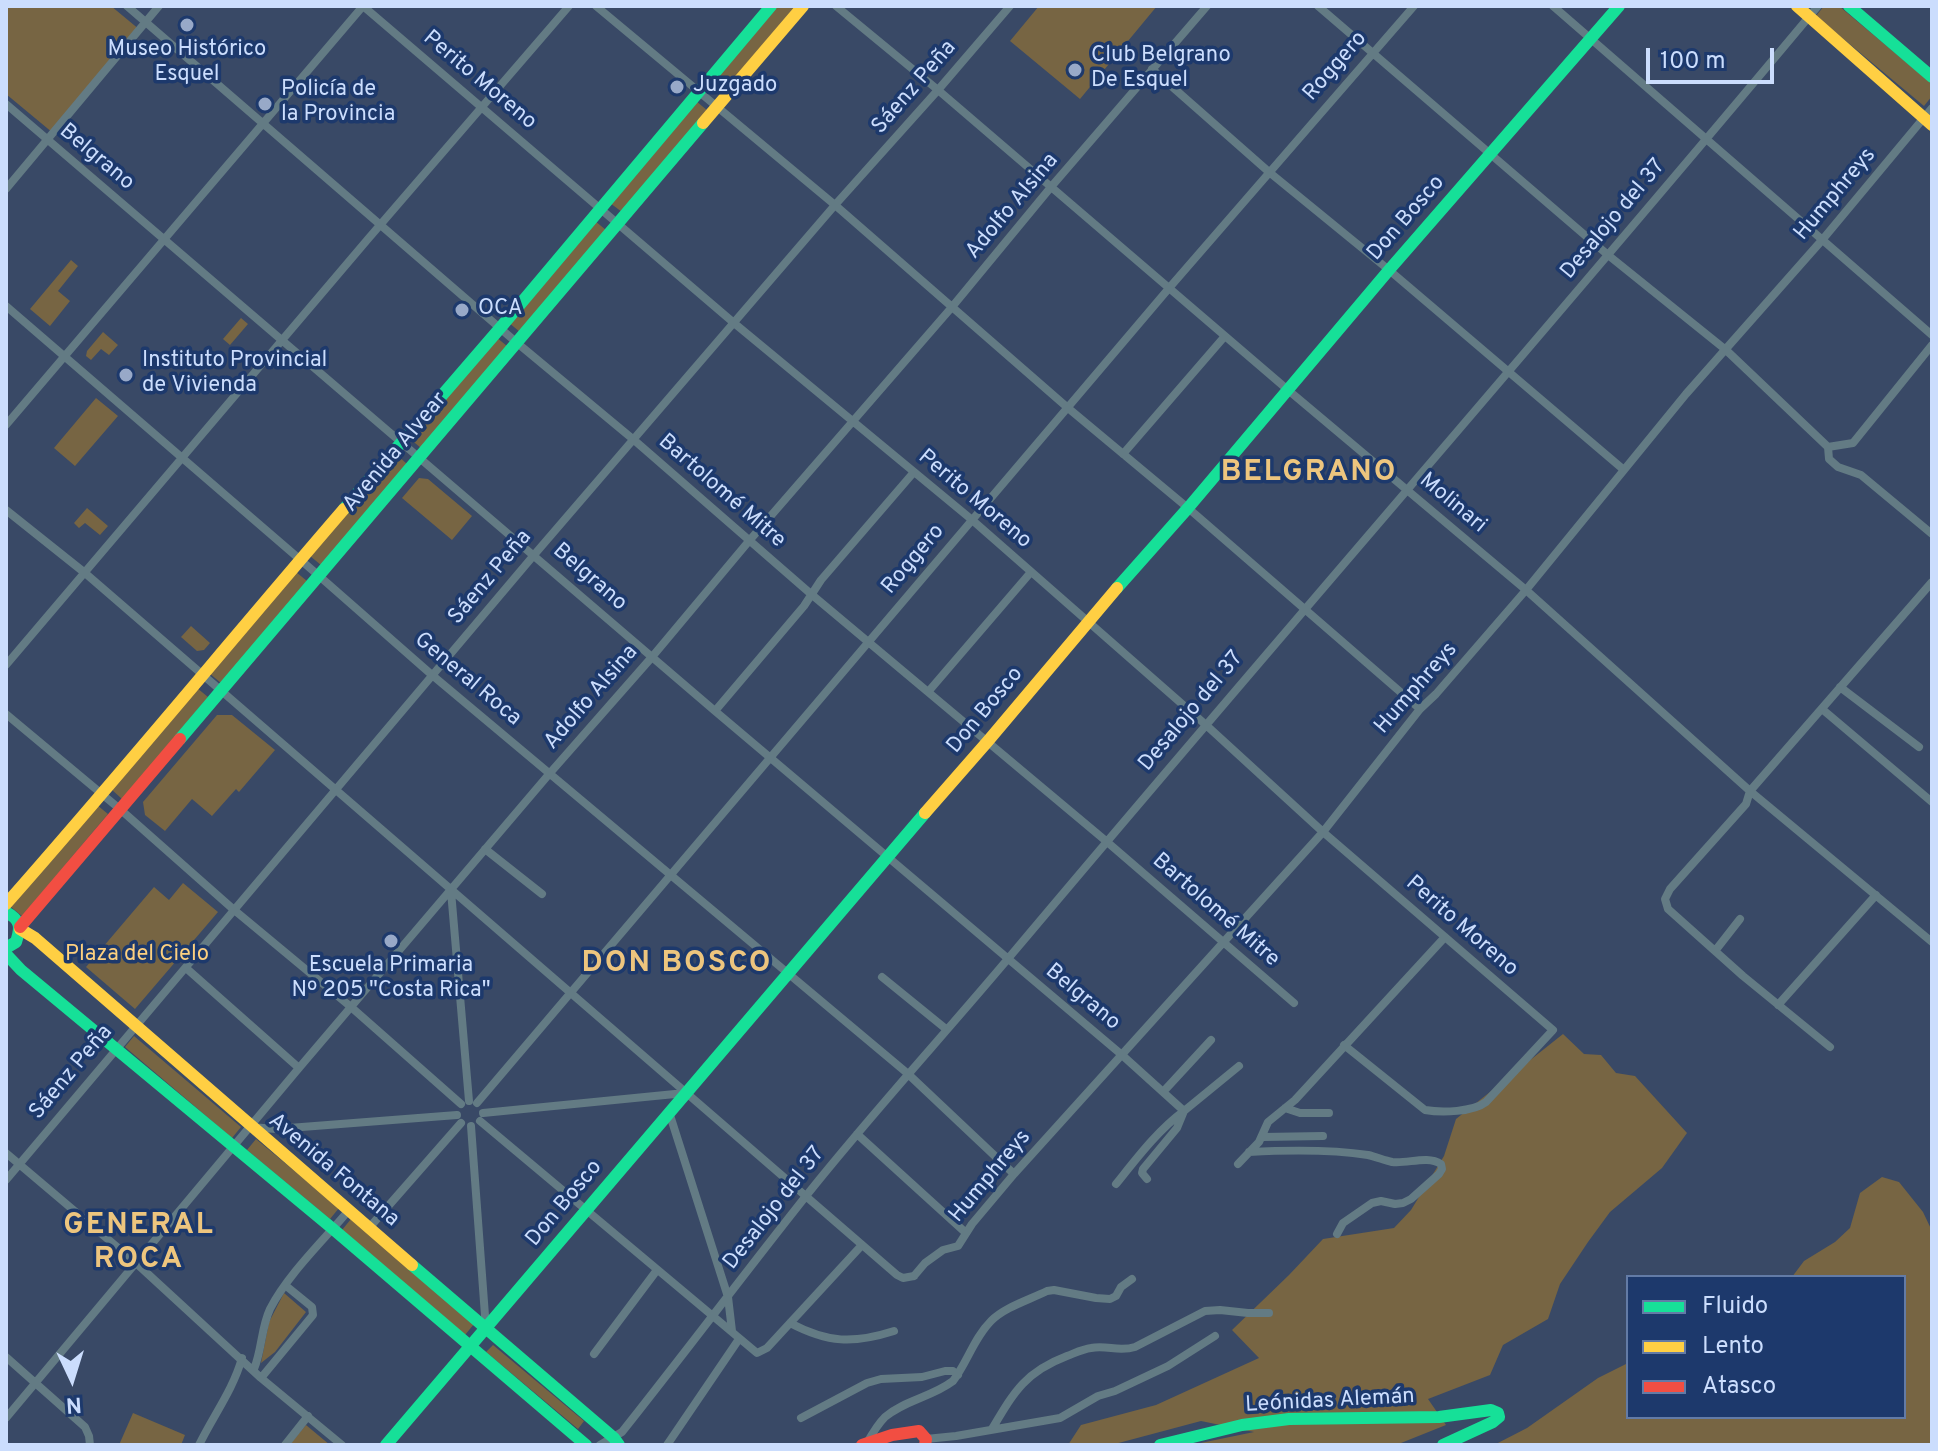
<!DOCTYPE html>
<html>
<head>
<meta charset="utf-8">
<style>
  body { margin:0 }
  #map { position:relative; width:1938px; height:1451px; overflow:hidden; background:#394966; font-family:Overpass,sans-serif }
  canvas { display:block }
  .frame { position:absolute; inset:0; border:8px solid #cbddfd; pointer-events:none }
  .legend { position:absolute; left:1626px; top:1275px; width:280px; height:144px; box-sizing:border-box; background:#1d396c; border:2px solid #637ba6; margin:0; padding:10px 14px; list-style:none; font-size:24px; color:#cbddfd }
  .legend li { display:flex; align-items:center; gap:16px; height:40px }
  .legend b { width:40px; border:2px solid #637ba6 }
  .north { position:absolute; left:32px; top:1339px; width:80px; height:80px; -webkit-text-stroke:6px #1d396c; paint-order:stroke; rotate:176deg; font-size:22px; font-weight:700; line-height:32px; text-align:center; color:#cbddfd }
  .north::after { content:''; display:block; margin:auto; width:28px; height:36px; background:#cbddfd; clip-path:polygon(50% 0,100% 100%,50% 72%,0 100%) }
  .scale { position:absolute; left:1646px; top:48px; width:128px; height:36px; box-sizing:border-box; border:4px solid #cbddfd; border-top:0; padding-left:10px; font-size:24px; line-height:28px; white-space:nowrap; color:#cbddfd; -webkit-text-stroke:6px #1d396c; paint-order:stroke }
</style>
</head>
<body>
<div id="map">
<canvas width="1938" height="1451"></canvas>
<div class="frame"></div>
<ul class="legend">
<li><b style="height:10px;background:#16e098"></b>Fluido</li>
<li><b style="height:10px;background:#ffcf43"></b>Lento</li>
<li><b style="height:10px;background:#f24e42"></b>Atasco</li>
</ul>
<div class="north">N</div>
<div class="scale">100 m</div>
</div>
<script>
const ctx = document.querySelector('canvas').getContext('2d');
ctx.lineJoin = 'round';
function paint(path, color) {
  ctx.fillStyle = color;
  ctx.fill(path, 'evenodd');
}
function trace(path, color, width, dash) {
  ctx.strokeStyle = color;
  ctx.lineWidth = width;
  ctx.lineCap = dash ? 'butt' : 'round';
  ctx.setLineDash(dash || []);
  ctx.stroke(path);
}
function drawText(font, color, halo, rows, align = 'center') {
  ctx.font = font + ' Overpass,sans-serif';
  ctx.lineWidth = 7;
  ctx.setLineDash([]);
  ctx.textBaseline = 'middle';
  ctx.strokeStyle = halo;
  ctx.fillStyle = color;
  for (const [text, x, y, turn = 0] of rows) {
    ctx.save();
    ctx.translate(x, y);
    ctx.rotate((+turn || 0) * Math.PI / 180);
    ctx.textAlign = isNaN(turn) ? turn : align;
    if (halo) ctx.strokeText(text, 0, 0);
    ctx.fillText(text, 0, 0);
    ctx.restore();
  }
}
paint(new Path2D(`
  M6,6H111L140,30L53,133L6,94Z
  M776,6H795L720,95L709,85Z
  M1039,6H1157L1080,99L1010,41Z
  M1824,6H1839L1932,84V96L1924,106L1816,16Z
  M696,101L708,111L622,212L610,203Z
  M595,221L606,230L520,332L508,322Z
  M71,260L78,266L58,291L70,301L50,326L30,309Z
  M241,318L248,324L230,345L223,339Z
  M103,332L118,345L109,355L101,349L91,360L86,356L87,351Z
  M496,337L507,346L421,448L409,438Z
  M96,398L118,416L75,466L54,448Z
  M396,454L407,464L321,565L310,556Z
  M419,478L428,479L472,516L452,540L402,498Z
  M87,508L108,526L100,535L85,523L79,528L74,523Z
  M296,572L307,581L221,683L209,673Z
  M191,626L210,643L204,650L197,651L181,637Z
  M197,688L208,697L122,799L111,789Z
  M217,715H232L275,750L239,792L236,789L212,816L192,799L165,831L145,815L143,802Z
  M97,805L108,814L22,916L11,907Z
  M183,883L218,912L135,1009L86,967L154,887L169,900Z
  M1563,1034L1584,1054L1601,1055L1616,1073L1635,1076L1687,1133L1662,1168L1610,1212L1588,1242L1560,1284L1548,1319L1503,1345L1490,1375L1428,1399L1446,1425L1396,1445H1191L1254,1432L1201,1421L1111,1445H1068L1081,1425L1156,1405L1259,1358L1232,1330L1289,1275L1323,1239L1394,1228L1411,1210L1444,1156L1456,1119Z
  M134,1036L241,1127L232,1138L125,1047Z
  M256,1139L339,1208L330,1219L247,1150Z
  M1882,1177L1899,1182L1923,1212L1932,1231V1445H1494L1527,1428L1598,1378L1628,1363V1417H1904V1277H1792L1804,1261L1835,1242L1850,1228L1860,1193Z
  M351,1219L474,1324L465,1335L342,1230Z
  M284,1293L306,1312L275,1352L261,1363L269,1322Z
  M493,1345L584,1421L578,1429L486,1352Z
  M133,1413L185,1435L181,1445H119Z
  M306,1425L330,1445H289Z`), '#776543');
trace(new Path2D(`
  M127,6L516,342L634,440L811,594L1106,841L1294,1003
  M363,6L734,323L971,519L1206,725L1323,832L1553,1030L1486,1102C1473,1112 1442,1113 1425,1110L1344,1045
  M596,6L835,205L1068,408L1188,508L1420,709
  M836,6L938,90L1288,390L1526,590L1750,791L1932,942
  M1318,6L1608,255L1726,350L1828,447L1829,459L1838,467L1861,475L1932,534
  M1553,6L1932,335
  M1152,69L1269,172L1389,270L1624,470
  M6,104L715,711L1122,1055L1184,1111C1158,1130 1137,1158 1116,1184
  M6,189L159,6
  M6,306L318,575L432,675L907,1073L1014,1174
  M6,425L363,6
  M1828,447L1853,443L1932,345
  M1123,454L1225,336
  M6,510L85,573L897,1275L903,1278L914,1276
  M6,665L368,239L569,6
  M1840,687L1919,747
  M928,692L1031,572
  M1822,709L1932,802
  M715,711L804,606L821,580L914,472
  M6,714L121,810L233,909L351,1007L461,1104
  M485,849L542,894
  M451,891L469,1101
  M1715,951L1740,919
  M186,968L299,1068
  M882,977L946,1029
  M1778,1005L1876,895
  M1830,1047L1743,976L1668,909L1665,899L1670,889L1746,804L1750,791L1932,582
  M1163,1092L1211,1040
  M477,1103L1170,287L1414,6
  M1285,1108L1300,1113H1329
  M669,1112L728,1297L732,1331
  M483,1113L685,1093
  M480,1121L757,1353L767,1348L862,1245
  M471,1126L486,1329
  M251,1127L276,1129L457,1115
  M857,1134L966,1233
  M1263,1137L1323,1136
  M1249,1152C1288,1150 1329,1149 1368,1155C1376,1157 1384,1160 1392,1162C1408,1164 1427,1155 1441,1164L1442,1169L1439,1174L1411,1199L1403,1203L1395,1204L1381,1201L1372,1203L1343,1223L1337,1234
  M6,1153L136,1263L261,1378L342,1445
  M1238,1164L1259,1142L1268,1122L1295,1100L1445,937
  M1147,1179L1142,1173L1143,1169L1177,1128L1184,1111L1239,1066
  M6,1180L534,555L835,205L938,90L1010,6
  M369,1228L461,1123
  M914,1276L925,1263L943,1250L958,1246L972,1224L1014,1174L1323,832L1420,709L1436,694L1526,590L1686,394L1823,239L1932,108
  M790,1323C828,1343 853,1344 894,1331
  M594,1354L657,1270
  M6,1357L85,1427L89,1436L90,1445
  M254,1369C262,1350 261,1328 270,1309C288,1274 324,1240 349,1210
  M261,1378L313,1315L312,1307L285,1285
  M6,1418L299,1068L550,773L652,657L749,541L952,307L1051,187L1207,6
  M801,1418L867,1383L881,1379L922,1377L945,1371H953L958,1375
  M992,1429C1014,1392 1025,1372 1067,1356C1075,1353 1083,1349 1091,1348C1107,1345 1119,1352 1135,1347L1205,1311L1220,1310L1248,1313H1269
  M926,1439L956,1436L1060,1418L1098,1396L1115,1391L1168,1366L1215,1336
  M867,1443C872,1434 878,1424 885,1417C905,1400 932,1397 953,1381C967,1363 974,1338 991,1321C1005,1307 1029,1300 1047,1291L1054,1290L1096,1298L1110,1299L1116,1296L1121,1287L1132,1279
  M199,1445C213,1416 233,1390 242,1358
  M285,1445L308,1416
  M600,1445L622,1432C684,1354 744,1274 806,1196C872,1113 944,1035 1012,954C1279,636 1552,325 1818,6
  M667,1445L739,1339`), '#637b84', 8);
trace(new Path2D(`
  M1849,6L1932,77
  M344,509L501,327L771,6
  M1117,588L1188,508L1389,270L1619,6
  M180,739L703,123
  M6,912C21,920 21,927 16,942L6,948
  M6,954L21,970L333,1229L586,1445
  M412,1265L614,1438L619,1445
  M386,1445L925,813
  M1160,1445L1242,1425L1289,1419L1439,1417L1491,1410L1498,1413L1499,1417L1493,1422L1443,1445`), '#16e098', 12);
trace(new Path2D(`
  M1797,6L1932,125
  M703,123L803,6
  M925,813L988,741L1117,588
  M6,904C121,774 231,640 344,509
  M20,929L35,938L412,1265`), '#ffcf43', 12);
trace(new Path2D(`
  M20,927L180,739
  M862,1445L892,1435L919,1431L926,1439L925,1445`), '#f24e42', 12);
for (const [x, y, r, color] of [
  [187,25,8,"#98a9c8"],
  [1075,70,8,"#98a9c8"],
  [677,87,8,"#98a9c8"],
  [265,104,8,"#98a9c8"],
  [462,310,8,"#98a9c8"],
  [126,375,8,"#98a9c8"],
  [391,941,8,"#98a9c8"]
]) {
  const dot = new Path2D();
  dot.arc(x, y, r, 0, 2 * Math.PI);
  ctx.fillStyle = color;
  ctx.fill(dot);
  trace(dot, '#1d396c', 3);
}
drawText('22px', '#cbddfd', '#1d396c', [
  ["Museo Histórico",187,51,"center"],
  ["Esquel",187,76,"center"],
  ["Club Belgrano",1091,57],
  ["De Esquel",1091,82],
  ["Juzgado",693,87],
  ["Policía de",281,91],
  ["la Provincia",281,116],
  ["OCA",478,310],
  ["Instituto Provincial",142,362],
  ["de Vivienda",142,387],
  ["Escuela Primaria",391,967,"center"],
  ["Nº 205 \"Costa Rica\"",391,992,"center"]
], 'left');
drawText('22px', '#cbddfd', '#1d396c', [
  ["Roggero",1336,67,-49],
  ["Perito Moreno",479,81,40],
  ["Sáenz Peña",915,88,-49],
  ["Belgrano",96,158,40],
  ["Humphreys",1836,195,-50],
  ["Adolfo Alsina",1013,207,-50],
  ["Don Bosco",1407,219,-49],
  ["Desalojo del 37",1614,220,-50],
  ["Avenida Alvear",396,453,-50],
  ["Bartolomé Mitre",721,492,41],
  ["Perito Moreno",974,500,40],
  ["Molinari",1452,504,40],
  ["Roggero",914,560,-50],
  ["Sáenz Peña",491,578,-50],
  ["Belgrano",589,578,41],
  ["General Roca",467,680,40],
  ["Humphreys",1417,689,-49],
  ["Adolfo Alsina",592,698,-49],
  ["Don Bosco",986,711,-50],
  ["Desalojo del 37",1192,712,-50],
  ["Bartolomé Mitre",1215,911,41],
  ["Perito Moreno",1461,927,41],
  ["Belgrano",1082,998,40],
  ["Sáenz Peña",72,1073,-50],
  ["Avenida Fontana",333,1171,40],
  ["Humphreys",991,1177,-50],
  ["Don Bosco",565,1204,-50],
  ["Desalojo del 37",775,1209,-52],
  ["Leónidas Alemán",1330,1402,-3]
]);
drawText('22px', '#fdd07f', '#1d396c', [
  ["Plaza del Cielo",137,956]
]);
ctx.letterSpacing = '2px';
drawText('bold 30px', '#edc57e', '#1d396c', [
  ["BELGRANO",1309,474],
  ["DON BOSCO",677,965],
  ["GENERAL",139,1227],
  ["ROCA",139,1261]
]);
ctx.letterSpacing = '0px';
</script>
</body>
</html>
